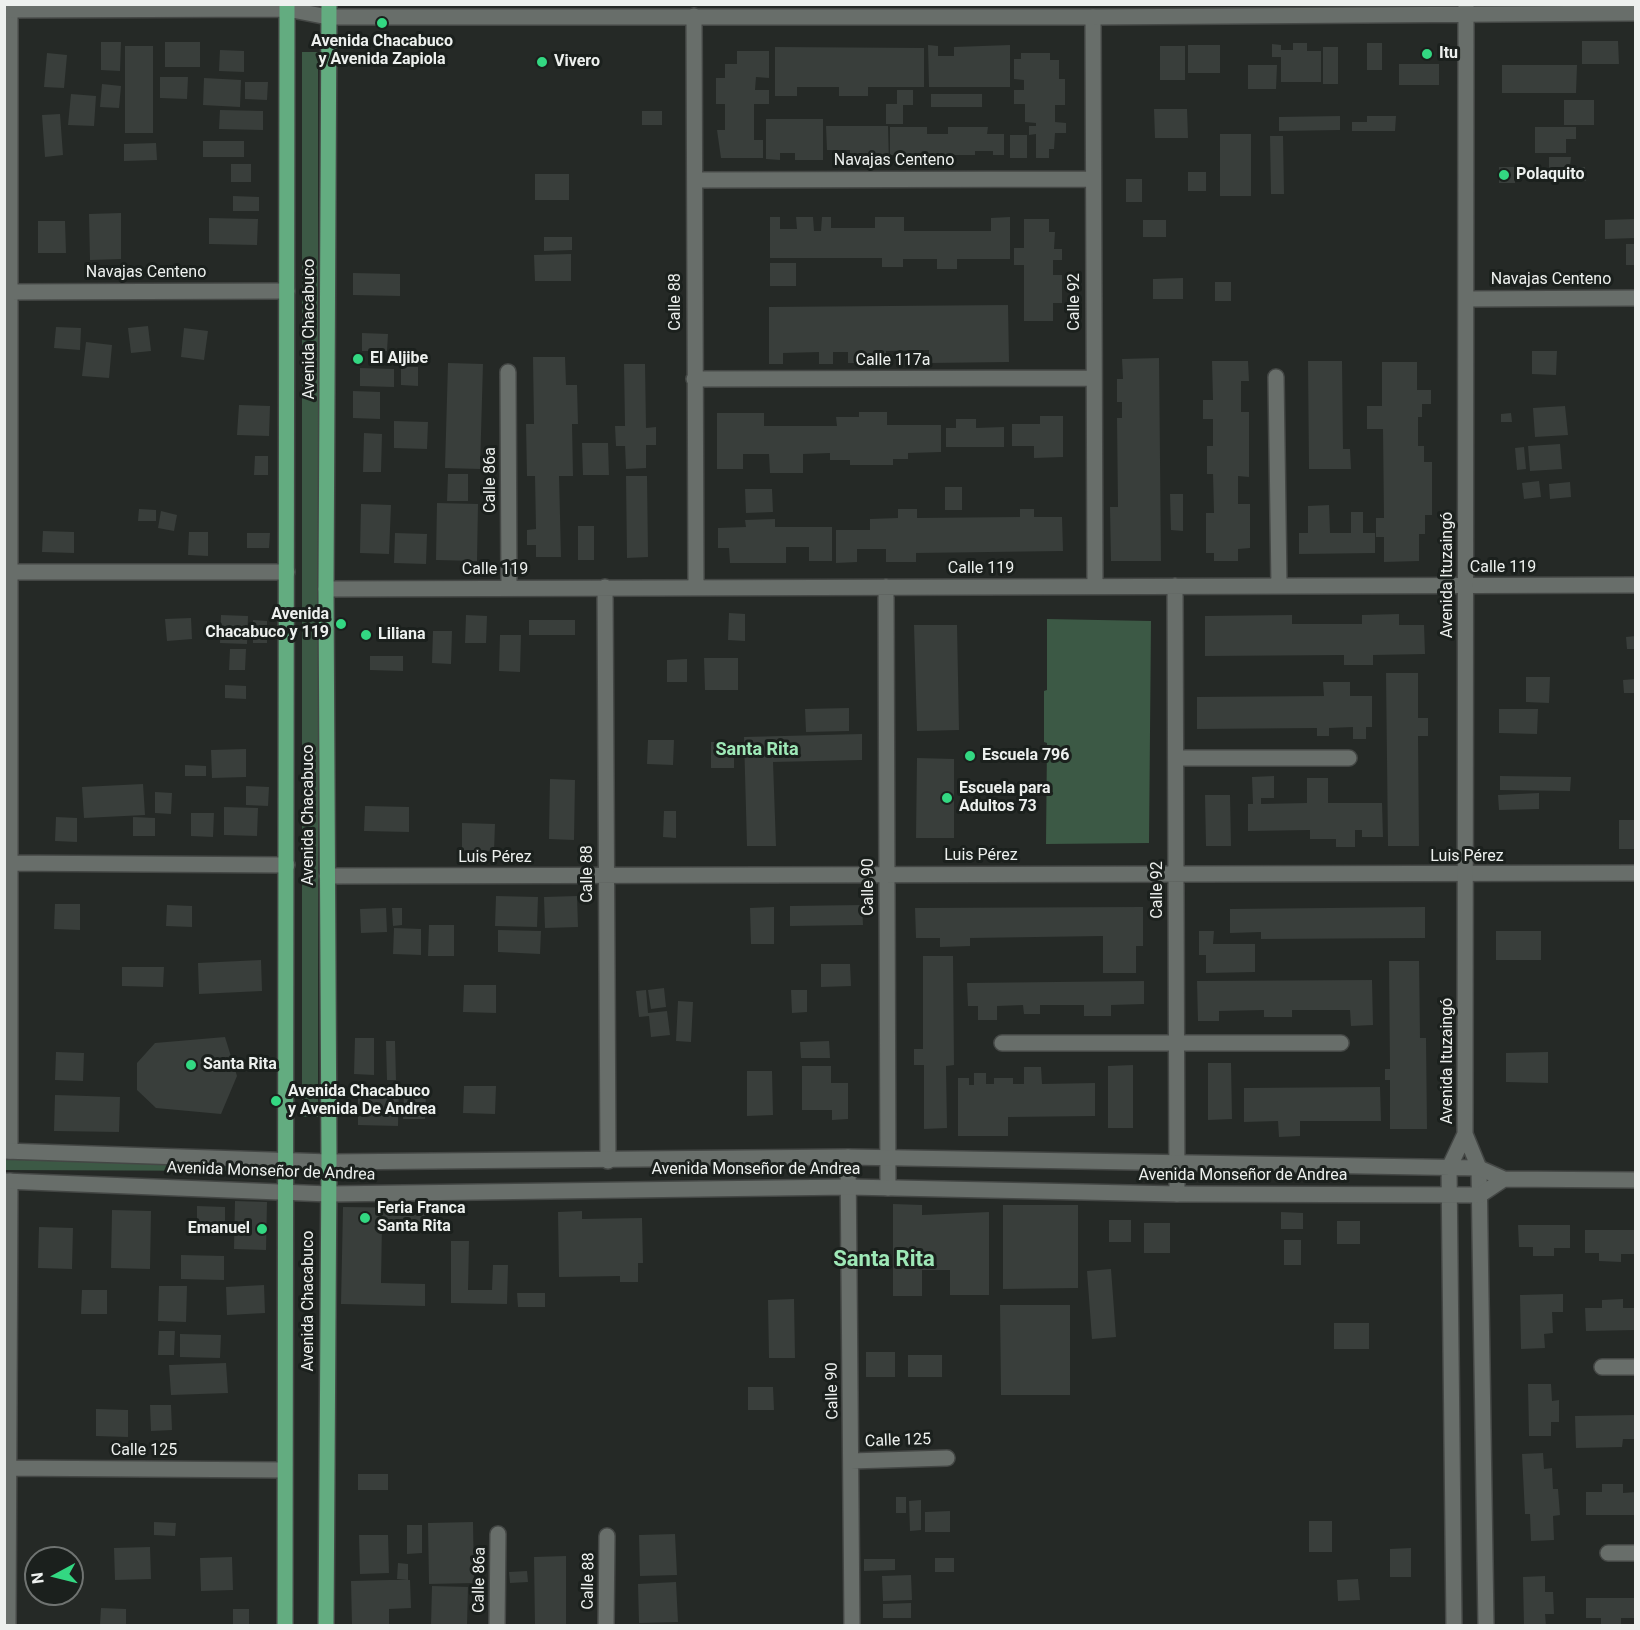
<!DOCTYPE html>
<html>
<head>
<meta charset="utf-8">
<style>
  body { margin:0 }
  #map { position:relative; width:1640px; height:1630px; overflow:hidden; background:#252926; font-family:Roboto,sans-serif }
  canvas { display:block }
  .frame { position:absolute; inset:0; border:6px solid #edf0ee; pointer-events:none }
  .north { position:absolute; left:24px; top:1546px; width:60px; height:60px; box-sizing:border-box; background:#1b201d; border:2px solid #6f7371; border-radius:50%; rotate:263deg; font-size:16px; font-weight:700; line-height:24px; text-align:center; color:#edf0ee }
  .north::after { content:''; display:block; margin:auto; width:21px; height:27px; background:#33d882; clip-path:polygon(50% 0,100% 100%,50% 72%,0 100%) }
</style>
</head>
<body>
<div id="map">
<canvas width="1640" height="1630"></canvas>
<div class="frame"></div>
<div class="north">N</div>
</div>
<script>
const ctx = document.querySelector('canvas').getContext('2d');
ctx.lineJoin = 'round';
function paint(path, color) {
  ctx.fillStyle = color;
  ctx.fill(path, 'evenodd');
}
function trace(path, color, width, dash) {
  ctx.strokeStyle = color;
  ctx.lineWidth = width;
  ctx.lineCap = dash ? 'butt' : 'round';
  ctx.setLineDash(dash || []);
  ctx.stroke(path);
}
function drawText(font, color, halo, rows, align = 'center') {
  ctx.font = font + ' Roboto,sans-serif';
  ctx.lineWidth = 6;
  ctx.setLineDash([]);
  ctx.textBaseline = 'middle';
  ctx.strokeStyle = halo;
  ctx.fillStyle = color;
  for (const [text, x, y, turn = 0] of rows) {
    ctx.save();
    ctx.translate(x, y);
    ctx.rotate((+turn || 0) * Math.PI / 180);
    ctx.textAlign = isNaN(turn) ? turn : align;
    if (halo) ctx.strokeText(text, 0, 0);
    ctx.fillText(text, 0, 0);
    ctx.restore();
  }
}
paint(new Path2D(`
  M302,52H318V1117H302Z
  M1047,619L1151,621L1149,843L1046,844L1047,743L1044,742V691L1047,690Z
  M5,1160L252,1161L253,1171L5,1170Z`), '#3c5945');
paint(new Path2D(`
  M1582,41H1618L1619,64H1582Z
  M101,42H121L120,71L101,70Z
  M165,42H200V67H165Z
  M1293,43H1307V51H1321V82H1281V57H1272V44L1281,45V50H1293Z
  M1367,43H1382V70H1367Z
  M928,45L938,46V56H954V47L1010,45V87H929Z
  M1188,45H1220V73H1188Z
  M125,46H153V133H125Z
  M1160,46H1185V80H1160Z
  M775,47L924,48V87H868V96H839V87H797V96H775Z
  M1323,47H1338V84H1323Z
  M220,50L244,51V72L219,71Z
  M737,51H769V78L756,77L755,90H769V104H754V140H763V158H721L717,130H725V104H716V78H725V64H737Z
  M47,53L67,55L64,88L44,87Z
  M1021,53H1050V60H1059V79H1065V105H1055V122L1066,123V133H1055L1054,149H1049V158H1036V134L1029,135V126H1036V123L1025,122V104H1014V90H1024V80L1014,79V59H1021Z
  M1399,64H1439V85H1399Z
  M1248,65H1277L1276,89H1248Z
  M1502,65H1577L1576,93H1502Z
  M160,77H188L187,99L160,98Z
  M204,78L241,80L240,107L203,105Z
  M245,82H268L267,100L245,99Z
  M102,84L121,86L119,108L100,107Z
  M897,90H913V105H903V124H886V104H897Z
  M71,94L96,96L94,126L68,125Z
  M931,94H982V107H931Z
  M1564,100H1594V125H1564Z
  M1154,109H1187L1188,138H1155Z
  M220,110L263,111V130L219,129Z
  M642,111H662V125H642Z
  M60,114L63,155L45,157L42,115Z
  M1340,116V130L1279,131V117Z
  M1367,116H1396L1395,131H1352V122H1367Z
  M766,119H823V160H795V153H780V160L766,159Z
  M826,126H888L889,164L850,163V150H827Z
  M890,127H927V134H948V127H988L987,134H1004V155H993V151H975V155H950V163H918L919,155H890Z
  M1535,127H1576V139H1566V153H1535Z
  M1220,134H1251V196H1220Z
  M1010,135H1027V158H1010Z
  M1270,136H1283L1284,194H1271Z
  M203,141H244V157H203Z
  M156,143L157,160L124,161V144Z
  M1549,157H1571L1570,167H1585L1586,181H1549Z
  M231,164H251V182H231Z
  M1499,167H1515V183H1499Z
  M1188,172H1206V191H1188Z
  M535,174H569V200H535Z
  M1126,179H1142V202H1126Z
  M233,196L259,197V211H233Z
  M121,213V259L90,260L89,214Z
  M770,217H780V229H797L796,217H813L814,231H821L822,217H831V228H875V217H904V231H991V218L1010,217V259H957V269H937V259H903V267H882V258H770Z
  M209,218L258,219L257,245L209,244Z
  M1024,219H1049V232H1055L1054,249H1062V260H1053V275H1062V303H1053V321H1024V265H1014V248H1024Z
  M1636,219V238L1605,239V220Z
  M1143,220H1166V237H1143Z
  M38,221H65L66,253H38Z
  M544,237H572V250L544,251Z
  M1626,244H1636V265H1626Z
  M571,254V281H535L534,255Z
  M770,263H796V286H770Z
  M353,273L400,274V296L353,295Z
  M1183,278V299H1153V279Z
  M1215,282H1231V301H1215Z
  M1008,305L1009,362L929,363V350L886,351V363H866V352H857L858,363H848V352H833V364H819V352L783,353V364H769V307Z
  M148,326L151,351L131,353L128,328Z
  M56,327L81,328L80,350L54,348Z
  M184,328L208,331L204,360L181,357Z
  M362,333L388,334L387,351H362Z
  M86,342L112,345L109,378L82,376Z
  M1532,351H1557L1556,375L1532,374Z
  M533,357H565L566,385H577L578,424H572L573,476H559L561,557H536V545H527V530L536,529L535,476H527L526,424H534Z
  M1159,358L1161,561H1111L1110,507H1118L1117,418H1122V402H1117V379H1123L1122,359Z
  M1212,361H1248L1249,381H1241V412H1249V477L1238,476V504H1250V548L1238,549V561H1214V553H1206V513H1214L1213,474H1207V446H1213V419H1203V400H1213Z
  M1308,361H1342L1343,449H1350L1351,469H1309Z
  M1382,362H1417V390H1431V404H1422V417H1418V446H1424V462H1432V515H1425V534H1419V561L1384,562V537H1376V518H1384L1383,429H1367V406H1382Z
  M448,363L483,364L480,469L445,468Z
  M624,364H645L646,428L656,427V445H646V468L626,469L625,446H616L615,426H625Z
  M401,367H418V386L401,385Z
  M360,368L394,369V387L360,386Z
  M353,391L380,392V419L353,418Z
  M239,405L270,406L269,436L237,435Z
  M1565,406L1568,435L1535,437L1533,408Z
  M859,412H887V425H941V452L908,453V459H893V465H850V460H830V453L803,454V473H770L769,454H743V469H717V413H764V426H837L836,417H859Z
  M1511,413L1512,422H1501V414Z
  M1040,416H1063V457L1034,458V446H1012V424H1040Z
  M956,419H976V428L1004,427V447H946V428H956Z
  M394,421L428,422L427,449L394,448Z
  M364,433L382,434L381,472H363Z
  M582,443H608L609,475H583Z
  M1560,444L1562,469L1530,471L1528,446Z
  M1524,447L1526,469L1517,470L1515,448Z
  M255,456H268V475H254Z
  M448,474H468V501H447Z
  M626,476H647L648,557L627,558Z
  M1539,481L1541,497L1524,499L1522,483Z
  M1570,482L1571,497L1550,499L1549,484Z
  M945,487H962V510H945Z
  M745,489H772L773,512L746,513Z
  M1170,494H1183V531L1171,530Z
  M437,503L478,504L477,561L436,560Z
  M361,504L391,505L389,554L360,553Z
  M1329,505L1330,533H1351V512H1363V533H1375V553L1299,554V533H1308V506Z
  M139,509L156,510V521H138Z
  M898,509H917V518L1020,517V509H1034V517H1062L1063,551L916,553V562H886V549H857V562L836,563V530H870V519L898,518Z
  M161,511L177,515L174,531L158,528Z
  M775,519V527H832V561H809V547H786V563H730L729,548H718V528L746,527L745,520Z
  M578,526H594V560H578Z
  M43,531L74,532V553L42,552Z
  M189,532H208V556L188,555Z
  M247,533H270L269,548H247Z
  M395,533L427,534L426,564L394,563Z
  M729,613L745,614V641L728,640Z
  M1399,614V625H1424L1425,654L1373,655V665H1344V655L1205,656V616L1292,615V624H1362V615Z
  M221,615L248,616L247,644L220,643Z
  M466,615L487,616L486,643H465Z
  M191,618L192,639L167,641L165,619Z
  M253,620L267,621V643H253Z
  M529,620H575V635H529Z
  M914,625H957L959,730L917,731Z
  M433,631H452L451,664L432,663Z
  M500,635H521L520,672L499,671Z
  M1636,636V649H1627L1626,637Z
  M230,649H246L245,670H229Z
  M370,656H403V671L370,670Z
  M704,658H738V690H705Z
  M687,659V682H667V660Z
  M1386,673H1418V718H1428V736H1418L1419,846H1388Z
  M1526,677H1550L1549,703L1526,702Z
  M1636,679V693H1624L1623,680Z
  M1323,682H1350V696H1372V727H1366V739H1353V727L1329,728V736H1317V728L1197,729V697L1324,696Z
  M225,685L246,686V699L225,698Z
  M849,708V731L806,732L805,709Z
  M1499,709H1538L1537,734L1499,733Z
  M862,734V760L773,762L776,846H747L744,737Z
  M648,740H674L673,765L647,764Z
  M711,742H734V768H711Z
  M246,749V777L212,778L211,750Z
  M917,758L954,759V838H916Z
  M185,765L206,766V776H185Z
  M1274,776V798H1261V804L1307,803V778H1328V803H1382L1383,837H1362V830H1355V847H1336V839H1310V830L1248,831V804H1253L1252,777Z
  M1500,776L1571,777L1570,791L1500,790Z
  M550,779L575,780L574,840L549,839Z
  M143,784L145,815L84,818L82,787Z
  M246,786L269,787L268,806L246,805Z
  M155,792L172,793L171,814L155,813Z
  M1539,793V809L1499,810L1498,795Z
  M1205,795H1230L1231,846H1206Z
  M365,806L409,807V832L364,831Z
  M224,807L258,808L257,836L224,835Z
  M664,811H676V838L663,837Z
  M191,813H214L213,837L191,836Z
  M56,817L77,818V842L55,841Z
  M133,817L155,818V836H133Z
  M1619,820H1636V849H1619Z
  M462,823L495,824L494,851L462,850Z
  M496,896L538,897L537,927L495,926Z
  M577,896L578,927L545,928L544,897Z
  M55,904H80V930L54,929Z
  M167,905L192,906V927L166,926Z
  M862,905L863,925L790,926V906Z
  M774,907V944H751L750,908Z
  M1143,907V946H1136V973H1103V936L970,938V946L940,947V938H916L915,908Z
  M1425,907V938L1261,939V932L1230,933V909Z
  M386,908L387,932L361,933L360,909Z
  M392,908H402V925L393,926Z
  M429,925H454V956H428Z
  M394,928L421,929V955L393,954Z
  M498,930L541,931L540,954L498,952Z
  M1199,931H1214L1213,944H1255V972L1206,973V955H1199Z
  M1496,931H1541V960H1496Z
  M923,956H953L954,1065L946,1066L947,1128L924,1129V1065H914V1049H923Z
  M261,960L262,991L199,994L198,963Z
  M1389,961H1419L1420,1038H1426L1427,1129H1390V1080H1385V1069H1390Z
  M821,964H850L851,986L821,987Z
  M122,967H164L163,987L122,986Z
  M1372,980L1373,1025L1351,1026L1350,1010H1292V1017H1264V1010L1219,1011V1021H1198L1197,981Z
  M1144,981V1004L1111,1005V1016H1084V1005H1040V1014H1024L1023,1005L997,1006V1020H978V1006H968L967,983Z
  M464,985H496V1013L463,1012Z
  M664,988L666,1007L651,1009L648,990Z
  M646,990L648,1013L667,1011L670,1035L651,1037L649,1016L639,1017L636,991Z
  M791,990H807V1012L792,1013Z
  M678,1001L693,1002L691,1042L676,1041Z
  M225,1037L237,1076L221,1114L156,1108L137,1090V1063L155,1043Z
  M355,1038H374V1075L354,1074Z
  M386,1041H395L396,1080H387Z
  M829,1041L830,1058H801L800,1042Z
  M56,1052L84,1053L83,1081L55,1080Z
  M1548,1052V1083L1506,1082V1053Z
  M1208,1063H1231L1232,1119L1208,1120Z
  M1133,1065V1128H1108V1066Z
  M802,1066H831V1083H848V1119L832,1120V1110H802Z
  M1024,1067H1041L1042,1084L1095,1083V1116L1008,1117V1136H958V1078H969V1085H974V1073H986V1084H994V1078H1013V1084H1024Z
  M747,1071H772L773,1115L747,1116Z
  M358,1085L399,1086L398,1126L358,1125Z
  M464,1086H496L495,1114L463,1113Z
  M1380,1087L1381,1121H1300V1136L1279,1137L1278,1121L1244,1122V1088Z
  M404,1094H426L425,1119H403Z
  M55,1095L120,1097L119,1132L54,1131Z
  M235,1201L267,1202L266,1250L234,1249Z
  M893,1204L922,1205V1215L989,1212V1295H950V1270H922V1296H893Z
  M1003,1205H1078V1288L1003,1289Z
  M197,1206L225,1207V1227L197,1226Z
  M343,1207L427,1208L426,1223H382L381,1283L425,1284V1306L341,1304Z
  M112,1210L151,1211L150,1269L111,1268Z
  M582,1211V1219L642,1218L643,1263H638V1282H620V1276L559,1277L558,1212Z
  M1281,1212L1303,1213V1229H1281Z
  M1109,1220H1131V1242H1109Z
  M1337,1221H1360V1244H1337Z
  M1144,1223H1170V1253H1144Z
  M1518,1225H1570V1248H1554V1256H1533V1247H1519Z
  M39,1227L73,1228L72,1269L38,1268Z
  M1585,1230H1636V1254H1621V1262L1599,1261V1253H1585Z
  M1284,1240H1301V1265H1284Z
  M451,1241H469L468,1290H492L493,1265H508L507,1304L451,1303Z
  M181,1255L224,1256V1280L181,1279Z
  M1111,1269L1116,1337L1092,1339L1087,1271Z
  M264,1285L265,1313L227,1315L226,1287Z
  M159,1286H187L186,1322L158,1321Z
  M82,1290H107V1314H81Z
  M517,1293H545V1307H518Z
  M1563,1294V1312H1552L1553,1333L1544,1334L1545,1348L1521,1349L1520,1295Z
  M794,1299L795,1358H769L768,1300Z
  M1623,1299V1308H1636V1330L1586,1331L1585,1308H1602V1300Z
  M1000,1305H1070V1395H1001Z
  M1334,1323H1369V1349H1334Z
  M159,1331H175L174,1355H158Z
  M180,1334L221,1335L220,1358L180,1357Z
  M866,1352H895V1377H866Z
  M908,1355H942V1377H908Z
  M226,1363L228,1393L171,1395L169,1365Z
  M1528,1384H1551L1552,1401L1559,1400V1422H1551V1436H1529Z
  M748,1387H773L774,1410H748Z
  M150,1405H171L172,1430L151,1431Z
  M96,1409L128,1410V1437L96,1436Z
  M1636,1415V1439H1623L1622,1447L1576,1448L1575,1416Z
  M1543,1453L1544,1469L1552,1468L1553,1489H1558L1560,1515L1553,1516L1554,1540L1531,1541L1530,1514H1525L1522,1454Z
  M358,1474H388V1490H358Z
  M1602,1484H1623V1493L1636,1492V1515H1586V1492H1602Z
  M896,1497H906V1513H896Z
  M921,1500V1530L910,1531L909,1501Z
  M950,1511V1532H925V1512Z
  M1309,1521H1332V1552H1309Z
  M154,1522L176,1523L175,1536L154,1535Z
  M473,1522L474,1583L429,1584L428,1523Z
  M407,1525H422V1553L407,1554Z
  M675,1534L677,1575L640,1576L639,1535Z
  M359,1535H388L389,1573L360,1574Z
  M150,1547L151,1579L115,1580L114,1548Z
  M1411,1548V1577H1390V1549Z
  M566,1556V1626H535L534,1557Z
  M232,1557L233,1590L201,1591L200,1558Z
  M935,1558H954V1572H935Z
  M864,1559H895V1570L864,1571Z
  M398,1563L408,1564V1580L397,1579Z
  M527,1571L528,1582L510,1583L509,1572Z
  M911,1575L912,1600L883,1601L882,1576Z
  M1545,1576V1592H1553L1554,1614H1545L1546,1626H1524L1523,1577Z
  M1358,1579L1360,1600L1338,1601L1337,1580Z
  M389,1580H410L411,1608L389,1609V1626H352L351,1581Z
  M676,1582L678,1622L639,1623L638,1584Z
  M432,1586L468,1587L467,1626H431Z
  M1586,1598H1636V1618H1621V1626H1601V1618H1586Z
  M911,1603V1618H883V1604Z
  M101,1608L126,1609V1626L100,1625Z
  M233,1609H249V1626H233Z`), '#393e3b');
const minor = new Path2D(`
  M694,16L696,587
  M1093,17L1095,586
  M695,180L1093,179
  M4,292L287,291
  M1467,299L1636,298
  M508,372L509,588
  M1276,377L1279,586
  M694,379L1093,378
  M4,572H287
  M1175,586L1177,1194
  M605,587L608,1161
  M886,587L888,1188
  M326,589L1636,585
  M1176,758H1349
  M4,863L287,865
  M327,876L1636,873
  M1002,1043H1341
  M10,1151V10
  M848,1157L852,1626
  M1602,1367H1636
  M851,1461L947,1458
  M4,1468L284,1470
  M1608,1553H1636
  M8,1626L10,1181
  M497,1626L498,1534
  M606,1626L607,1536`);
const tertiary = new Path2D(`
  M1479,1168L1486,1626`);
const secondary = new Path2D(`
  M1466,4L1465,1134L1479,1168
  M4,10L287,9L328,17H1093L1636,13
  M4,1151L329,1162L848,1157L1479,1168L1504,1179L1636,1180
  M4,1181L329,1194L849,1187L1177,1194L1480,1195L1504,1179
  M1454,1626L1449,1168L1465,1134`);
const primary = new Path2D(`
  M285,1626L287,4
  M326,1626L329,1162L326,589L329,4`);
trace(minor, '#444745', 18);
trace(tertiary, '#444745', 18);
trace(secondary, '#444745', 18);
trace(primary, '#444745', 18);
trace(minor, '#686e6a', 15);
trace(tertiary, '#686e6a', 15);
trace(secondary, '#686e6a', 15);
trace(primary, '#63ac80', 15);
for (const [x, y, r, color] of [
  [382,23,6,"#33d882"],
  [1427,54,6,"#33d882"],
  [542,62,6,"#33d882"],
  [1504,175,6,"#33d882"],
  [358,359,6,"#33d882"],
  [341,624,6,"#33d882"],
  [366,635,6,"#33d882"],
  [970,756,6,"#33d882"],
  [947,798,6,"#33d882"],
  [191,1065,6,"#33d882"],
  [276,1101,6,"#33d882"],
  [365,1218,6,"#33d882"],
  [262,1229,6,"#33d882"]
]) {
  const dot = new Path2D();
  dot.arc(x, y, r, 0, 2 * Math.PI);
  ctx.fillStyle = color;
  ctx.fill(dot);
  trace(dot, '#1b201d', 2);
}
drawText('bold 16px', '#edf0ee', '#1b201d', [
  ["Avenida Chacabuco",382,42,"center"],
  ["y Avenida Zapiola",382,60,"center"],
  ["Itu",1439,54],
  ["Vivero",554,62],
  ["Polaquito",1516,175],
  ["El Aljibe",370,359],
  ["Avenida",329,615,"right"],
  ["Chacabuco y 119",329,633,"right"],
  ["Liliana",378,635],
  ["Escuela 796",982,756],
  ["Escuela para",959,789],
  ["Adultos 73",959,807],
  ["Santa Rita",203,1065],
  ["Avenida Chacabuco",288,1092],
  ["y Avenida De Andrea",288,1110],
  ["Feria Franca",377,1209],
  ["Santa Rita",377,1227],
  ["Emanuel",250,1229,"right"]
], 'left');
drawText('16px', '#edf0ee', '#1b201d', [
  ["Navajas Centeno",894,161],
  ["Navajas Centeno",146,273],
  ["Navajas Centeno",1551,280],
  ["Calle 88",676,302,-90],
  ["Calle 92",1075,302,-90],
  ["Avenida Chacabuco",310,329,-90],
  ["Calle 117a",893,361],
  ["Calle 86a",491,480,-90],
  ["Calle 119",1503,568],
  ["Calle 119",981,569],
  ["Calle 119",495,570],
  ["Avenida Ituzaingó",1448,575,-90],
  ["Avenida Chacabuco",309,815,-90],
  ["Luis Pérez",981,856],
  ["Luis Pérez",1467,857],
  ["Luis Pérez",495,858],
  ["Calle 88",588,874,-90],
  ["Calle 90",869,887,-90],
  ["Calle 92",1158,890,-90],
  ["Avenida Ituzaingó",1448,1061,-90],
  ["Avenida Monseñor de Andrea",756,1170],
  ["Avenida Monseñor de Andrea",271,1172,2],
  ["Avenida Monseñor de Andrea",1243,1176],
  ["Avenida Chacabuco",309,1301,-90],
  ["Calle 90",833,1391,-91],
  ["Calle 125",898,1441,-2],
  ["Calle 125",144,1451],
  ["Calle 86a",480,1580,-89],
  ["Calle 88",589,1581,-89]
]);
drawText('bold 18px', '#9ee8b7', '#1b201d', [
  ["Santa Rita",757,750]
]);
drawText('bold 22px', '#9ee8b7', '#1b201d', [
  ["Santa Rita",884,1260]
]);
</script>
</body>
</html>
